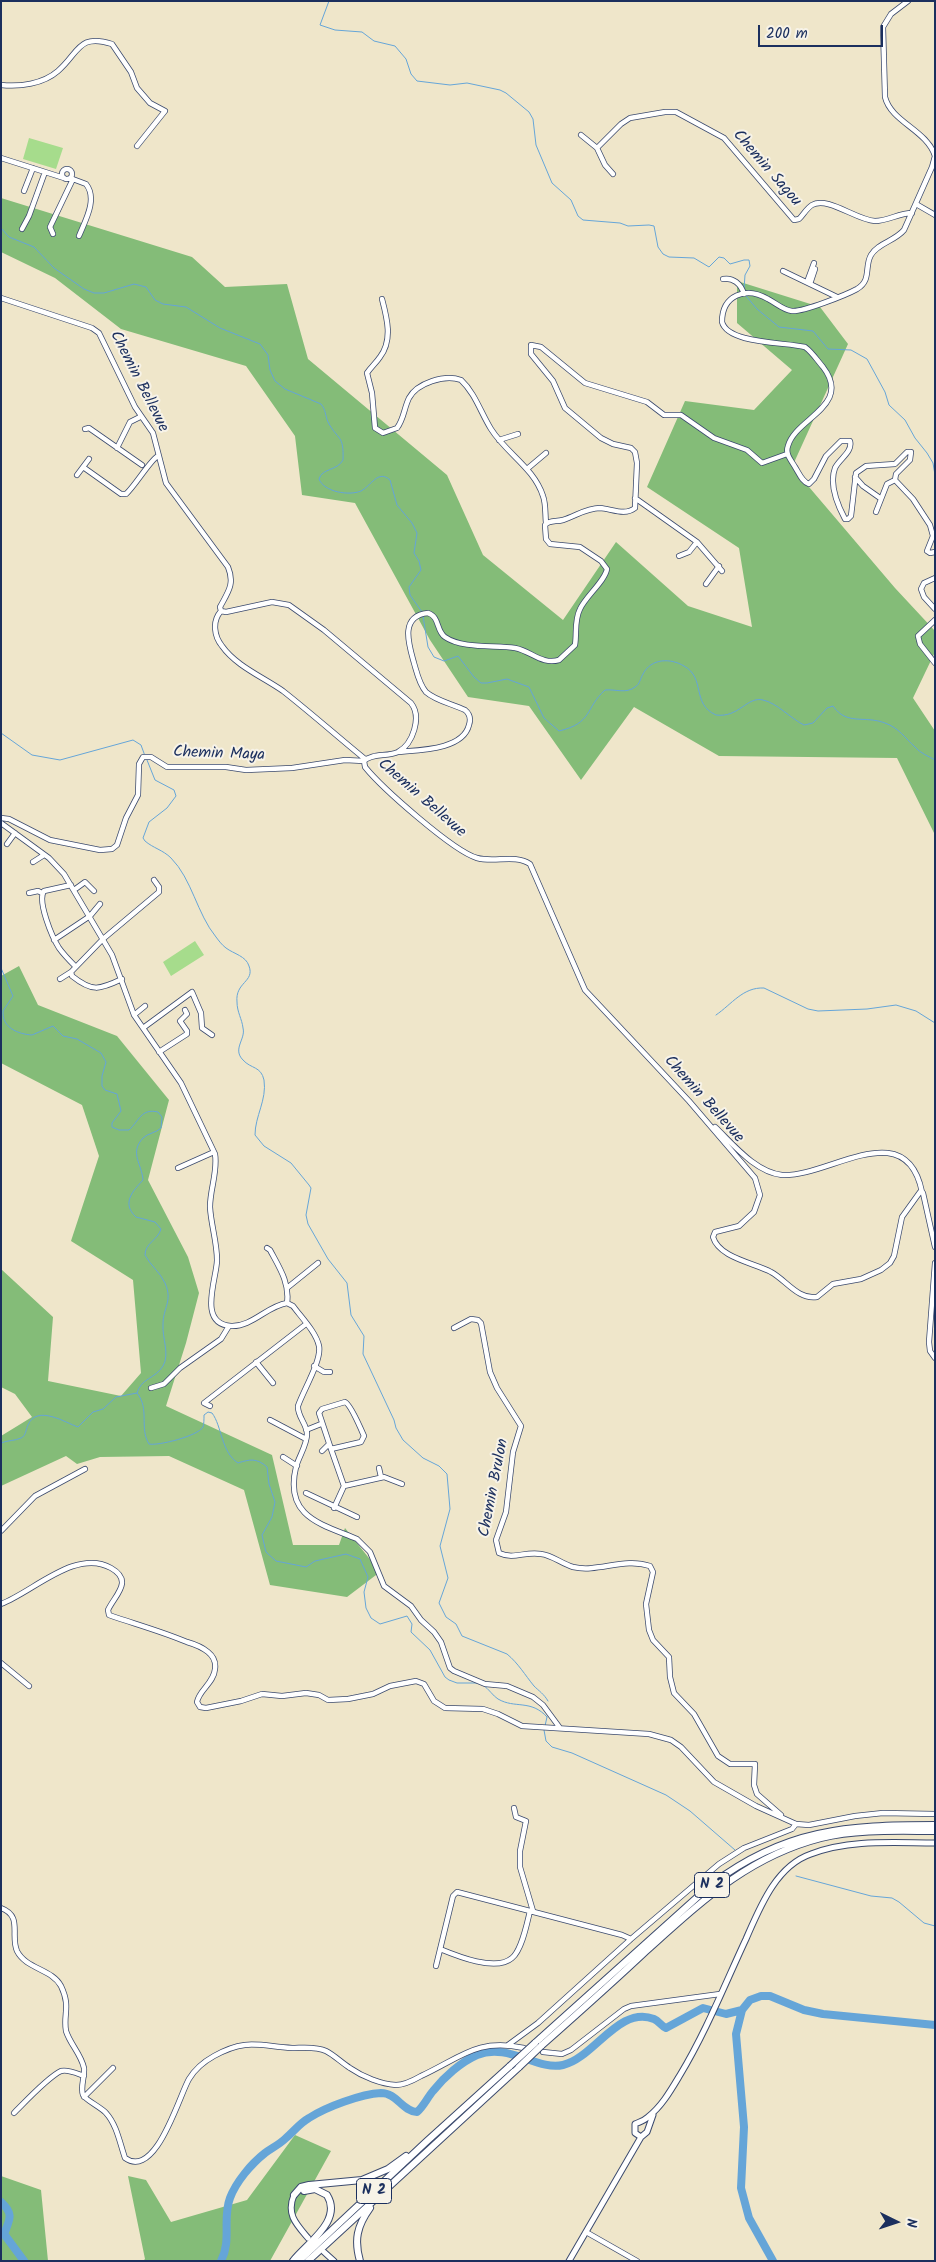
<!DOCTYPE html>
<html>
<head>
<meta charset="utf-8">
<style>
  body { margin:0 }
  #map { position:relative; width:936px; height:2262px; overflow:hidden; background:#efe6ca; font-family:Kalam,sans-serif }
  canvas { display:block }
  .frame { position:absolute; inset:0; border:2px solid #1b2f5e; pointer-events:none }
  .north { position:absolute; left:871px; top:2197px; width:50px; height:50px; -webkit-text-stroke:4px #f7f3e8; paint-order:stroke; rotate:94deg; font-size:14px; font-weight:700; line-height:20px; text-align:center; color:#1b2f5e }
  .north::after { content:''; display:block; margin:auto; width:18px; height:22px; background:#1b2f5e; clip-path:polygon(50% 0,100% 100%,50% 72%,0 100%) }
  .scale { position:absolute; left:758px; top:25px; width:125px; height:22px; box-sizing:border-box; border:2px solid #1b2f5e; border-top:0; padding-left:6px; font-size:15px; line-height:18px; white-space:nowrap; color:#1b2f5e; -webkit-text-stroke:4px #f7f3e8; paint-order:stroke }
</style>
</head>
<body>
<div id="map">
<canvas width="936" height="2262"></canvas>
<div class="frame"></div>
<div class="north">N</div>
<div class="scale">200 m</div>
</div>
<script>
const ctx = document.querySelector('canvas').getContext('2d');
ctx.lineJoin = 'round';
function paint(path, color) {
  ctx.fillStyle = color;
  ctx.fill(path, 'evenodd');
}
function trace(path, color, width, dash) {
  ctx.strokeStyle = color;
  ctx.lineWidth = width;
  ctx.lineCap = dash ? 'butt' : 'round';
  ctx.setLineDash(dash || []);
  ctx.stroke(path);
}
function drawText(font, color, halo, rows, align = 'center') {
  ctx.font = font + ' Kalam,sans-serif';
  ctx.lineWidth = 4;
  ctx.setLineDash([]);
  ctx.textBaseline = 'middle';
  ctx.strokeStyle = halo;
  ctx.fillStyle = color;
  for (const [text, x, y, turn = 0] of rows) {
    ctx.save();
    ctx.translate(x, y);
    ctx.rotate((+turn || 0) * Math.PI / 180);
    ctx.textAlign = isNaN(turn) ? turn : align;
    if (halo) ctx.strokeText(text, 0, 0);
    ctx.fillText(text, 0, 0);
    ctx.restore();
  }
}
paint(new Path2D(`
  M29,138L63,148L56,169L23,159Z
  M195,941L204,955L171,976L163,962Z`), '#a6dc8c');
paint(new Path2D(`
  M1,198L192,257L225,287L287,284L308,359L447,475L483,555L563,620L616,542L688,606L752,627L739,548L647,487L685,401L754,410L792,370L737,323V281L820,307L848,344L792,467L895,588L935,631V652L913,698L935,731V835L897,758L719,756L634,707L581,780L529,706L468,697L430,640L355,503L302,495L295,436L246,366L121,329L55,278L1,252Z
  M19,966L38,1005L117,1036L169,1100L148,1180L188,1257L199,1293L186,1343L166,1406L272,1455L293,1545H339L345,1528L380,1572L347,1597L270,1585L244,1490L169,1456L100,1457L77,1464L66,1456L1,1486V1436L32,1417L15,1394L1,1387V1269L53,1317L48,1381L121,1396L141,1373L133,1280L71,1241L99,1156L82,1105L1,1063V976Z
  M295,2135L331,2151L270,2261H143L145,2259L128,2176L146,2180L171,2222L247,2200Z
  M1,2176L41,2190L48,2261H1Z`), '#84bc78');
trace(new Path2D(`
  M329,1L320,25L335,30L362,32L374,41L395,46L406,59L411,74L417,81L450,85L467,83L500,90L506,93L529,112L533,119L536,145L552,183L571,200L578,216L583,220L620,223L628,226L649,225L654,226L658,247L663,254L669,257L694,258L709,267L719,257L724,258L730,264L744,260H749L750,266L745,275L744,289
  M1,228L9,237L34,247L54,268L84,289L94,293H104L134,284L146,287L155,300L163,304L186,307L220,328L260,344L268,355L270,370L275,381L285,389L321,404C326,410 325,415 328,422C338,441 344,434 343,460C337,471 322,468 319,479C324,492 349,496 361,491C371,486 378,469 390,480L397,505L412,523L417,533L414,553L419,561L421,570L409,587L410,595L422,612
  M746,296L757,309L779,327L813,331L828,349L851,350L867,359L885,392L889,405L905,420L915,438L927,453L933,463L935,475
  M935,498V502
  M423,616L428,647L434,657L444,661L458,656L474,677L481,683H487L507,679L529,687L544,718L559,731C593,723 585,708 605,690C616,689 626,694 635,687C640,684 640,679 643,674C651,658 671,658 684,666C706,678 691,704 716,715C739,718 747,696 763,700C777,703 790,718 804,725L813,723L827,708L833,706C847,726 864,715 885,723C899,728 905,738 915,747C920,753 928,756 935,760
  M1,733L32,755L60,760L133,740L141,745L145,756
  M147,760L155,780L174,790L176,796L167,808L149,822L143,838L145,841C153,848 163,850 171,858C192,879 197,914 216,937C219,941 222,945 226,948C234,954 246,956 249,966C255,982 235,982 237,1002C237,1012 242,1019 243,1028C246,1039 232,1049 243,1060C251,1069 261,1066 264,1080C267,1100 255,1116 255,1135L264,1146L291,1163L309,1185L311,1188L306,1215L308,1224L328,1259L347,1283L351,1315L364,1336L363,1354L394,1420L396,1428L403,1440L423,1458L439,1466L447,1474L450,1509L440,1546L448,1578L439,1603L446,1617L456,1624L462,1636L507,1654C518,1663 525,1675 534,1686C539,1691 544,1694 548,1701
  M1,968L13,996L3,1011C2,1028 18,1034 32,1035L53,1026L63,1036L77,1039L101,1053L106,1062L102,1076V1086L105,1090L117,1094L121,1111L112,1123V1127L119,1130H129C139,1121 141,1108 158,1112L162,1117L161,1128C156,1133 148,1133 143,1138C129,1153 142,1164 143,1180C133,1191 121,1203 136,1217L155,1222L161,1229C158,1240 145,1243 145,1255C150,1265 160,1272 165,1283C173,1301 163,1308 163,1324C162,1338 170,1354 163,1366C155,1379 141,1378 137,1393
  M716,1015C732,1004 743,987 764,988L808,1009L818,1011L867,1009L896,1005L916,1011L935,1023
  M1,1443C8,1440 15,1441 21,1438C26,1436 26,1429 28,1425C37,1404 66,1423 78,1427L93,1412L103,1409L116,1397L137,1393C150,1409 139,1428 149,1444C158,1446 198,1436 203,1427C204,1424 204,1419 204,1415L208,1412L212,1413C222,1426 221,1452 238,1463C250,1459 257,1458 267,1467L269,1484L275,1502L272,1517L262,1535L266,1552L276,1561L306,1567L315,1561L346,1554L360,1559L368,1577L364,1592L366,1608L371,1618L380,1624L407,1616L412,1624L411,1632L430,1650L445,1677L449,1680L457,1683H477
  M483,1685C489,1689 493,1696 498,1699C515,1709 531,1699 547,1717
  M545,1726L547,1717
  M544,1730L546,1741L552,1747L572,1753L666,1795L690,1811L735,1850
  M796,1876L871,1896L892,1898L899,1902L924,1923L935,1926`), '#65a5d8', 1);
trace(new Path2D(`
  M1,2202C14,2214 10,2219 4,2234L24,2261
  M221,2261C232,2240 222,2219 230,2198C236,2182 251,2164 265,2153C272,2148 280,2144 286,2138C294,2131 300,2123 309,2118C326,2107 361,2094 381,2093C397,2093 402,2111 417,2112C424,2106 427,2098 433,2091C444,2077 461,2062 477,2055C508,2042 537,2071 563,2065C594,2058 619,2005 654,2019C659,2021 661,2026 666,2028L703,2008L726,2014L742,2010
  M773,2261L749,2218L741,2188L744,2127L736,2034L742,2010L750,2000L761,1996H770L804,2010L823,2014L935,2025`), '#65a5d8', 8);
const minor = new Path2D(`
  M908,1L891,14L883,27L885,97C891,122 927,130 935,156
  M1,85C20,87 43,84 58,71C79,53 78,33 112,44L131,72L137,88L150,103L165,111L137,146
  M581,135L597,148L621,124L630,118L665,112H676L724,138L794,220L799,219C803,215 807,208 812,205C828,196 856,220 875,221C888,221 899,213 912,213
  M597,148L605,165L613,174
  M935,156L932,167L904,230C895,241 878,243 871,255C864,267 872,280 857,289C846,295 803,312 792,311C783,310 776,303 768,299C746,286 722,295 722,322C728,344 785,342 805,347C812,352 817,360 823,367C853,406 795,418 788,446C785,454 791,460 795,467C799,473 802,482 809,484L814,479L826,456L841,441H850C853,452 839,459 835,468C829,484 837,504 845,519H848L851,516L856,473L866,466L895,464L907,452H911L910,460L896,474L895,480L913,499L930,525L933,536L927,551L930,553L935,552
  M1,158L64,178
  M62 174a5 5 0 1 1 10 0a5 5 0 1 1-10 0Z
  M70,178L86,184C98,199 85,221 79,236
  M24,191L33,168
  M916,204L935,215
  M22,229L29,216L45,172
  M53,234L50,227L73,179
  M783,271L837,297
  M723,279C733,277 741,284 744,294
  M807,282L814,263
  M810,284L815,269
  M1,298L92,328L99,333L135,407L153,433L166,483L228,567C235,584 228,592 220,607L221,611L226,612L272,602L289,605L324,630L411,703C422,717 413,744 398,752C387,757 372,753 364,761L365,767C382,788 453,851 477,858C494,863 515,854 530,864L585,990L689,1101L755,1178L760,1195L754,1212L739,1226L715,1232L713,1237C719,1258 755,1263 771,1272C786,1280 798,1300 817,1297L833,1284L861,1279L881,1270L890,1263L894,1256L902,1217L920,1192L923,1193L935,1247
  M382,299C387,318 393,340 380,357C376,363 371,367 367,373L372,393L375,428L383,433L397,428C404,419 404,408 409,398C417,383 445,374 461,380C475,393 481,413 491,429C506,453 534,468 543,496C546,504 545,514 546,523
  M85,429L89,428L142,465
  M499,440L518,434
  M117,448L130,422L140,417
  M83,467L121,494H126C135,486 151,459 158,456
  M527,469L546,453
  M77,475L89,459
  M855,477L863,486L880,498
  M635,498L697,542L722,571
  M876,512L887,484L895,480
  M679,556L689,552L697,542
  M935,578L924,583L921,589L924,597L935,609
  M706,584L719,566
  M221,611C212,621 214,636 222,646C236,666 263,677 283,691C311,713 338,737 365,759
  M935,620L918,636L920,644L935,663
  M398,752C419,750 463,750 469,725C471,719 470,714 465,710C453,704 436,701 426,692C419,684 417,673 414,663C409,645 399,616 428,613C440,617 436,631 445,637C462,649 495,645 515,648C531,651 542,665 559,660L575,645C577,633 574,621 580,609C586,596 605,581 607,569L601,561L580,547L550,544L546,539L545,525C549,520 556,522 563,520C576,516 586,508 600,508C612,509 625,516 635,508L637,463L635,452L631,448L613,444L601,438L565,408L553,381L531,354V345L541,347L585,383L647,402L664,415H681L714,438L747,450L762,463L787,454
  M1,818L9,819L50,840L100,850L112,849L117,845L126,818L138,795L139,764L143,757H151L167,767H226L246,770L292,768L345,760L364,761
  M1,823L49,858L64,874L112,955L134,1015L181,1083L215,1154C218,1171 210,1189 210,1207C211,1225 217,1242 217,1260C217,1278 197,1324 231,1326C252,1327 267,1306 287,1303L293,1306C301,1317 316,1332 319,1346C322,1360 303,1391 298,1406C297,1416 307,1424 307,1434C307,1445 299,1456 296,1467C284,1517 321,1524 357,1539L370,1552L384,1586L411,1606L421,1620L434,1632L441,1642L450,1668L454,1671L485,1684L507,1686L533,1697L543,1705L560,1728
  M7,844L15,833
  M33,862L44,855
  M71,885L44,891C37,901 52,937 59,948C64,955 69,960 75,966
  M74,890L85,882L94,891
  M29,893L38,891L42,893
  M54,940L90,916L100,904
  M60,979L71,972
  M122,979C99,990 92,992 72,976L71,972L103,939L159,892V887L154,880
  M134,1015L145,1006
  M143,1028L192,992L201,1013L202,1028L212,1035
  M159,1052L187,1034V1031L180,1021L187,1014L185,1010
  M715,1127C733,1144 755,1172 782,1175C828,1178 906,1113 922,1192
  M178,1168L214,1152
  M267,1248L270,1250C279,1267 290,1283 287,1303
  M935,1263L929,1342L930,1351L935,1358
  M287,1288L318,1263
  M454,1328L471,1319L478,1320L481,1323L490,1372L497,1388L521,1426L513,1452L506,1512L496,1540L499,1553C514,1560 525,1551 541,1554C552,1555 562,1564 573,1567C598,1573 624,1557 650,1566L653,1572L646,1604L649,1630L653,1640L669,1657L670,1677L674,1693L694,1714L718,1756L730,1764H755L754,1785L757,1794L781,1815
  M256,1362L273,1383
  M314,1366L324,1372H330
  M151,1388L164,1384L180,1368L221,1339L229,1326
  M345,1402C350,1404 361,1429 364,1436L361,1442L331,1449L319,1413L322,1409Z
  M210,1406L204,1403L306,1324
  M270,1420L306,1439
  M306,1430L321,1424
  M331,1449L344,1486L384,1477L402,1484
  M322,1451L329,1444
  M283,1457L297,1466
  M379,1468L381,1477
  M306,1493L357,1517
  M334,1508L344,1486
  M1,1531L35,1496L85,1469
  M1,1604C33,1592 76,1548 111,1568C134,1581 115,1595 108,1610L109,1615C135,1624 161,1631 187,1642C194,1644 202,1647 208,1652C213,1656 216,1662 215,1669C214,1683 199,1690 197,1702L200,1707L206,1708L241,1701L262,1694L282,1696L306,1693L319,1695L328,1700L348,1699L373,1694L390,1686L416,1681L424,1684L434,1701L445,1708L483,1709L498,1714L522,1726L649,1734L671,1740L681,1747L714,1782L756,1806L796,1824L809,1825L855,1816L883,1813L935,1814
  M1,1663L29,1686
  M514,1808L516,1817L526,1821L520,1851V1867L533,1911
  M1,1908C23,1916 10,1935 17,1951C26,1969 52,1969 61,1986C71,2007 63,2014 66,2031C70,2044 81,2054 84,2068C85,2077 80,2087 83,2095C84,2099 102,2108 106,2113C117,2125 120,2144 125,2158C156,2180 179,2096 189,2079C195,2069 205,2061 214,2056C246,2038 259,2046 292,2048C302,2048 316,2046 326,2051C334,2055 342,2063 350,2068C363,2077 381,2084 396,2085C405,2085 414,2080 421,2076C462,2057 477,2038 524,2048
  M440,1949C457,1956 496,1972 512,1958C522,1950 527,1923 530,1911
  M436,1966L453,1896L457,1892L622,1935L631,1939
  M508,2045L538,2023L631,1939L719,1864L744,1848L792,1829L796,1824
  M543,2052L562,2054L571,2050L624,2009L631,2006L720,1994
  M84,2097L113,2068
  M14,2113C25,2102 48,2077 61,2071C68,2069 78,2074 84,2076
  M586,2232L637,2261`);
const major = new Path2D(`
  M641,2137L635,2133V2124C639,2122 644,2121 648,2117C662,2106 671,2090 680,2075C706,2032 725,1984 746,1939C760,1907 776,1866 811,1854C850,1839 894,1843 935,1843
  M294,2195C286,2214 296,2224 308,2238
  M324,2252L334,2261
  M569,2261L641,2137L647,2132L653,2115`);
const highway = new Path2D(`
  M535,2043L712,1884C785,1829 847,1825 935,1825
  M541,2046C576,2015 611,1984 645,1952C700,1903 747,1857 821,1838C857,1829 898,1831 935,1831
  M294,2195L301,2187L309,2185L362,2180L388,2169L406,2156
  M293,2261C307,2243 343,2221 327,2195L315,2189L304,2191
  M299,2261L426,2142L510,2066
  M308,2261L519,2067
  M360,2261C354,2240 357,2226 370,2208`);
trace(minor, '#3b4a6e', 6);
trace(major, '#3b4a6e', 7);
trace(highway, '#3b4a6e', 8);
trace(minor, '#fff', 4.5);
trace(major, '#fff', 5);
trace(highway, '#fff', 6);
const highwayBridge = new Path2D(`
  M510,2066L535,2043
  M519,2067L541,2046`);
trace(highwayBridge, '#3b4a6e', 8, []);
trace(highwayBridge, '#fff', 6);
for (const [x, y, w] of [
  [712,1885,35],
  [374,2191,35]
]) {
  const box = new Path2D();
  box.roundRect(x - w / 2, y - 12.5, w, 25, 4);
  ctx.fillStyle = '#f7f3e8';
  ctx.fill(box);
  trace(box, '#1b2f5e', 1);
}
drawText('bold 15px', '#1b2f5e', null, [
  ["N 2",712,1885],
  ["N 2",374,2191]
]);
drawText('16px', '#1b2f5e', '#f7f3e8', [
  ["Chemin Sagou",766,169,49],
  ["Chemin Bellevue",138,382,63],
  ["Chemin Maya",219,755,2],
  ["Chemin Bellevue",421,799,41],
  ["Chemin Bellevue",703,1100,48],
  ["Chemin Brulon",495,1488,-79]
]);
</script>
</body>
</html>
